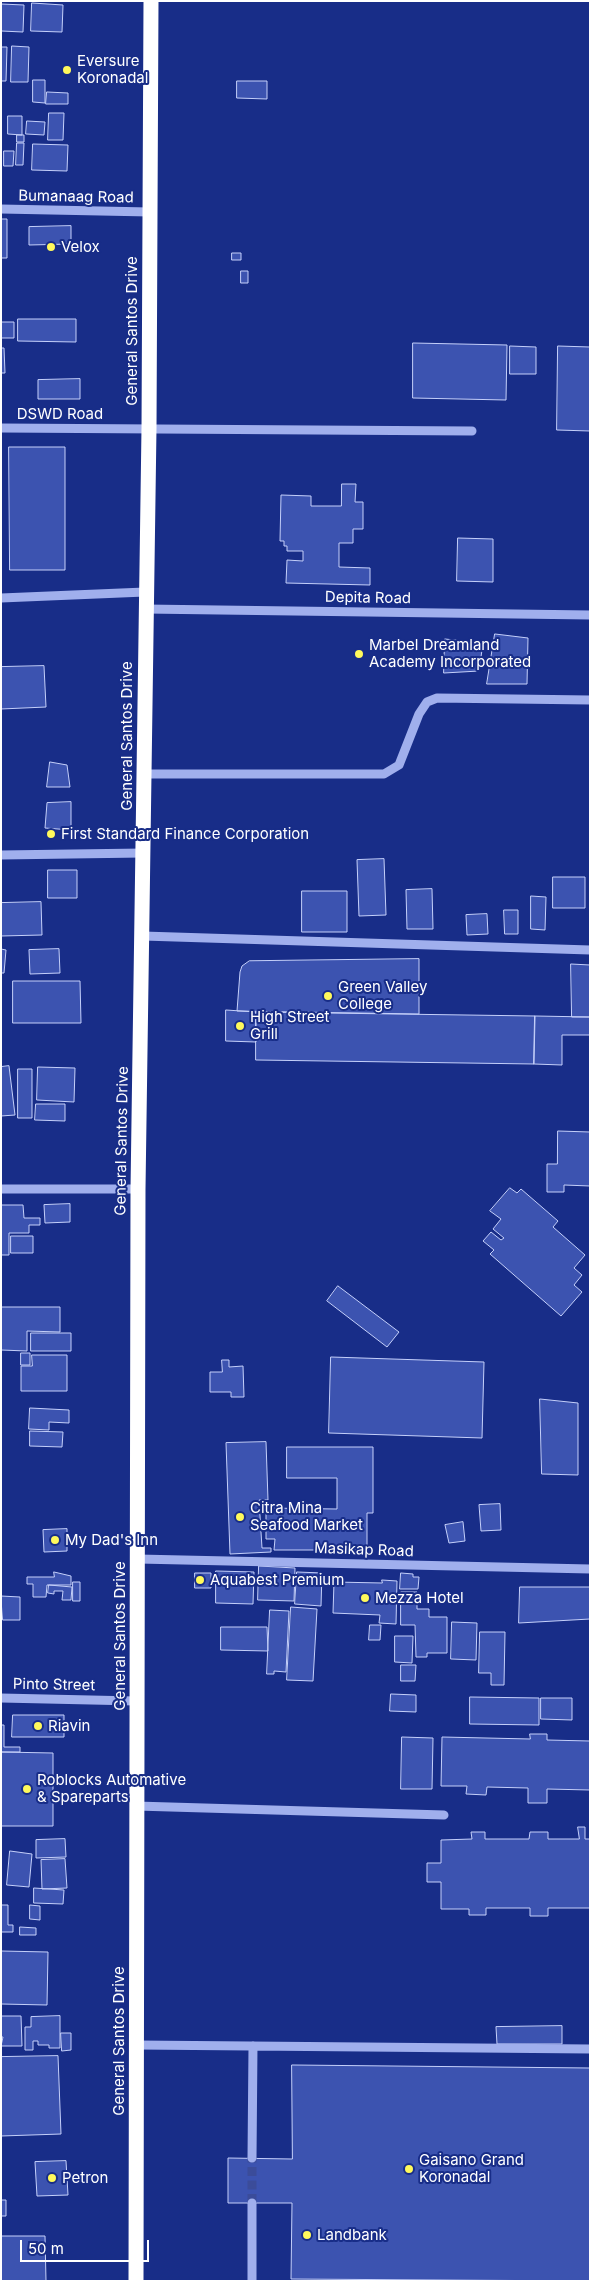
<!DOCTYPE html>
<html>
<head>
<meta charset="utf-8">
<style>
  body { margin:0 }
  #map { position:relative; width:591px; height:2282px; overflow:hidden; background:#182d88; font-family:Inter,sans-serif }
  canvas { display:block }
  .frame { position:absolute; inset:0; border:2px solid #fff; pointer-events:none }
  .scale { position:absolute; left:20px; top:2240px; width:129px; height:22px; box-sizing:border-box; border:2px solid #fff; border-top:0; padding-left:6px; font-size:15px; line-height:18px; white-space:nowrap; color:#fff; -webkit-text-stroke:4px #182d88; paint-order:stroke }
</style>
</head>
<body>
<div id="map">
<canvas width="591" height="2282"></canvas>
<div class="frame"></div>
<div class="scale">50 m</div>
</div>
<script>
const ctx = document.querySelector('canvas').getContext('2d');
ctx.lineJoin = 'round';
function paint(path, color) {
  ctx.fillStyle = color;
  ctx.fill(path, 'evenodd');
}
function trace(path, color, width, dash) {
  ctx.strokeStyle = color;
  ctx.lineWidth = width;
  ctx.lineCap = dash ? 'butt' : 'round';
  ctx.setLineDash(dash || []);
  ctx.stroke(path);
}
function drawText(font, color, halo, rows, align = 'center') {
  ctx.font = font + ' Inter,sans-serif';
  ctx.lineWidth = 4;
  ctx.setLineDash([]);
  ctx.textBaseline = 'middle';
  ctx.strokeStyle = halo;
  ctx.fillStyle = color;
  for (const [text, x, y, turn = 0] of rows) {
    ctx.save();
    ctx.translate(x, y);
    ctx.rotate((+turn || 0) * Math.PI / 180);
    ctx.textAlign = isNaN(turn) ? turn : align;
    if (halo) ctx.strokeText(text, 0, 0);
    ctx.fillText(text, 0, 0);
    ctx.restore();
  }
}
const building = new Path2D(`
  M32,3L63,5L62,32L31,31Z
  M1,4L24,5L23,32L1,31Z
  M12,46L29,47L28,82H11Z
  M1,47H7L6,81H1Z
  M33,80H45V103L33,102Z
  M237,81H267V99L237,98Z
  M47,92L68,93V104H46Z
  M49,113H64L63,140H48Z
  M8,116H22V135L8,134Z
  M27,121L45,122L44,135L26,134Z
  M17,135H24V142H17Z
  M17,143H24L23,165H16Z
  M33,144L68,145L67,171L32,170Z
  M4,151H14L13,166H4Z
  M1,219H7V258H1Z
  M71,226V244L29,245V227Z
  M232,253H241V260H232Z
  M241,271H248V283H241Z
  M18,319H76V342L18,341Z
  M1,322H14V338H1Z
  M413,343L507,345L506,400L413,398Z
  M510,346L536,347V374H510Z
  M558,346L590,347V431L557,430Z
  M1,348H4L5,373H1Z
  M80,379V399H38V380Z
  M9,447H65V570H10Z
  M342,484H356L355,502H363V529H353V543H339V567L370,568V585L286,583L287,560L303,561V551H287V546H284V541H280L281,495L311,496V506H341Z
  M458,538L493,539V582L457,581Z
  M495,634L528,638L527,684H487Z
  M445,639L483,643L479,671L444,673Z
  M44,666L46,707L1,709V667Z
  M50,762L67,765L70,787H47Z
  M71,802V830L45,828L47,803Z
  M384,859L386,915L359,916L357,860Z
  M48,870H77V898H48Z
  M553,877H585V908H553Z
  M432,889L433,929H407L406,890Z
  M302,891H347V932H302Z
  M531,896L546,897L545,930L531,929Z
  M41,902L42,935L1,936V903Z
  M504,910H518V934H505Z
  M487,914L488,934L467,935L466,915Z
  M1,949L6,950L4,973H1Z
  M59,949L60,973L30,974L29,950Z
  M419,959V1014L237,1011L240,972L242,966L249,961Z
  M571,964L590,965V1017H572Z
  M13,981H80L81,1023H13Z
  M226,1010L256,1012V1042L226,1041Z
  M256,1012L535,1016L534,1064L256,1060Z
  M535,1016L590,1017V1035H562V1065L534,1064Z
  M9,1066L15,1115L1,1116V1067Z
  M38,1067L75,1068L74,1102L37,1100Z
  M18,1069H32V1118H18Z
  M36,1104H65V1121L35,1120Z
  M558,1131L590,1132V1186L564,1185V1192H547V1164H557Z
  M510,1188L517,1193L521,1189L558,1221L553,1227L585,1255L574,1268L582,1275L574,1285L582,1292L561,1316L490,1254L494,1250L483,1241L491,1232L501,1240L504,1238L493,1229L501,1219L490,1211Z
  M70,1204V1222L45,1223L44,1205Z
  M1,1205H23L24,1218H40V1225H29V1233H9V1255H1Z
  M11,1236H33V1253H11Z
  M338,1286L399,1332L387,1347L327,1301Z
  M1,1307H60V1332L27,1331V1351L1,1350Z
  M31,1333H71V1351H31Z
  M21,1353H30V1365H21Z
  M32,1355H67V1391H21V1366H32Z
  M331,1357L484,1362L482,1438L329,1433Z
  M222,1360H229V1367L243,1366L244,1397H231V1392H210V1372H222Z
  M540,1399L578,1403V1475L542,1474Z
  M30,1408L69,1410V1423L49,1422V1430L29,1429Z
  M30,1431L63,1432L62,1447L30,1446Z
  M266,1442L268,1500H259L262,1548H271V1552L230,1554L226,1443Z
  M287,1447H373V1513H367V1550H274L275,1539H266V1508L337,1509V1478H287Z
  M500,1504L501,1530L481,1531L479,1505Z
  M463,1522L465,1541L449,1543L445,1525Z
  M67,1529V1551L44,1552L43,1530Z
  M259,1566L295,1568L294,1601L258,1600Z
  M216,1571L254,1572L253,1604L216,1603Z
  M54,1572L71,1576V1585H47L46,1597H33V1584H27V1577H54Z
  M297,1572L322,1573L321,1606L295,1604Z
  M195,1573H211V1588H195Z
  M401,1573L413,1574V1577H419L418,1589H400Z
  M382,1580L397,1581L396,1624L379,1623L380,1615L333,1613L334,1582L382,1583Z
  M73,1582H80V1601H73Z
  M49,1585L72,1587L71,1600H62L63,1591H54V1594L48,1593Z
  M520,1587H590V1619L519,1623Z
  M401,1592H417V1609H429V1617H447V1653H427V1657H416L415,1625H401Z
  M1,1596L20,1597V1620H3Z
  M291,1607L317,1609L313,1681L287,1680Z
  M270,1610L289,1611L286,1672L274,1671V1674H267Z
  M452,1622L477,1623L476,1660L451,1659Z
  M370,1625H381L380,1640H369Z
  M221,1627H267L268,1651L221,1650Z
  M480,1632H505L504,1685H491V1673H479Z
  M395,1636H413L412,1663L395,1662Z
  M401,1665H416L415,1681H401Z
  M391,1694L416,1695V1712L390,1711Z
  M470,1697L539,1698V1725L470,1724Z
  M541,1698H572V1720L541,1719Z
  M13,1715H64V1737H12Z
  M1,1725H4V1747H20V1752H1Z
  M530,1734H547V1740L590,1741V1790L547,1789V1803H528V1788L487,1787L486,1795L466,1794L467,1786H441L442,1737L530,1739Z
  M402,1737L433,1738L432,1789H401Z
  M1,1752L53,1753V1826H1Z
  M578,1827H585V1839H590V1908H548V1916H530V1908H486V1915H469V1909H441V1882H427V1863H441V1840L472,1839L471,1832H485V1839H529L530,1832H548V1839H579Z
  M65,1839L66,1857L36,1858V1840Z
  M10,1851L32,1854L29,1887L7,1885Z
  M65,1859L67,1888L42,1889L41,1860Z
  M34,1888L64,1890L63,1904L34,1903Z
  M1,1905H8V1925H13V1932H1Z
  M30,1905L40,1906V1920L30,1919Z
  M20,1927L36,1928V1935H20Z
  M1,1951L48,1952L47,2005L1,2004Z
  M1,2016H21L22,2046H1L3,2037H1Z
  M60,2016V2048H49V2045H38V2041H33V2050H25V2027H31V2017Z
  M562,2026V2044H497L496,2027Z
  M61,2033H71V2050L62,2051Z
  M58,2056L61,2134L1,2136V2057Z
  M292,2065L590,2068V2281L291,2279L292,2203H228V2158L292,2159Z
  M66,2161L68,2195L37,2196L35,2162Z
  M1,2200H6V2216H1Z
  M1,2236H45L46,2281H1Z`);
paint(building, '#3c53b0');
trace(building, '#c5d0fa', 1);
trace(new Path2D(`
  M252,2203V2158`), '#3b4c9a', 9, [9, 4.5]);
trace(new Path2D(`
  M1,209L150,212
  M1,428L472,431
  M1,598L145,592
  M145,609L590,615
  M144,774H384L399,765L419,714L427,702L437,698L590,700
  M1,855L143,853
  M143,936L590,950
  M1,1189H138
  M138,1559L590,1569
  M1,1698L136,1701
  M136,1806L444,1815
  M137,2045L590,2049
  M252,2158L253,2046
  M252,2281V2203`), '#a0afed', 9);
trace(new Path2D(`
  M136,2281L138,1189L149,428L151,1`), '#fff', 15);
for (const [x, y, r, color] of [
  [67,70,5,"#fff95c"],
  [51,247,5,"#fff95c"],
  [359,654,5,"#fff95c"],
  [51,834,5,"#fff95c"],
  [328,996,5,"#fff95c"],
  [240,1026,5,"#fff95c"],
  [240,1517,5,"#fff95c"],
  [55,1540,5,"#fff95c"],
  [200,1580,5,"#fff95c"],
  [365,1598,5,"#fff95c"],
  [38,1726,5,"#fff95c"],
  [27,1789,5,"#fff95c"],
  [409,2169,5,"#fff95c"],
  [52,2178,5,"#fff95c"],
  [307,2235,5,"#fff95c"]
]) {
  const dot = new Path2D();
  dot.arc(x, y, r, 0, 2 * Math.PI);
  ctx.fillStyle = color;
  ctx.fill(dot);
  trace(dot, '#182d88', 2);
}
drawText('15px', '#fff', '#182d88', [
  ["Eversure",77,61],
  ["Koronadal",77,78],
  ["Velox",61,247],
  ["Marbel Dreamland",369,645],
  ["Academy Incorporated",369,662],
  ["First Standard Finance Corporation",61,834],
  ["Green Valley",338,987],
  ["College",338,1004],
  ["High Street",250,1017],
  ["Grill",250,1034],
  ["Citra Mina",250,1508],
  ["Seafood Market",250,1525],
  ["My Dad's Inn",65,1540],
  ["Aquabest Premium",210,1580],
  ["Mezza Hotel",375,1598],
  ["Riavin",48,1726],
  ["Roblocks Automative",37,1780],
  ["& Spareparts",37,1797],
  ["Gaisano Grand",419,2160],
  ["Koronadal",419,2177],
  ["Petron",62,2178],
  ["Landbank",317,2235]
], 'left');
drawText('15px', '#fff', '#182d88', [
  ["Bumanaag Road",76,197,1],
  ["General Santos Drive",132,331,-90],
  ["DSWD Road",60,414],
  ["Depita Road",368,598,1],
  ["General Santos Drive",127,736,-90],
  ["General Santos Drive",122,1141,-89],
  ["Masikap Road",364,1550,2],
  ["General Santos Drive",120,1636,-90],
  ["Pinto Street",54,1685,1],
  ["General Santos Drive",119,2041,-90]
]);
</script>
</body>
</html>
